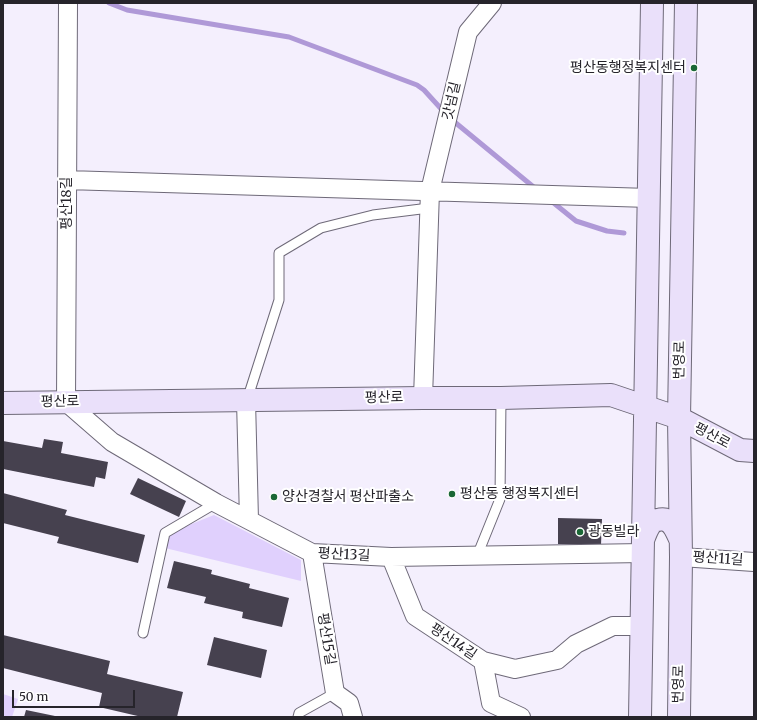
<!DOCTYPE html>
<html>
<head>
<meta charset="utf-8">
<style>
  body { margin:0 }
  #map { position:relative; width:757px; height:720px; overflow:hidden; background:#f4effd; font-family:Merriweather,serif }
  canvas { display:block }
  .frame { position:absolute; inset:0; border:4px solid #26242b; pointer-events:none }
  .scale { position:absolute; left:12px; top:690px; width:123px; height:18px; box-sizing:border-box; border:2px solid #26242b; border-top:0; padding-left:5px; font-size:12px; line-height:14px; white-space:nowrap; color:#26242b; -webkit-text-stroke:3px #fff; paint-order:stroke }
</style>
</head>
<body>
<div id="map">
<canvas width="757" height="720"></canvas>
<div class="frame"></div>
<div class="scale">50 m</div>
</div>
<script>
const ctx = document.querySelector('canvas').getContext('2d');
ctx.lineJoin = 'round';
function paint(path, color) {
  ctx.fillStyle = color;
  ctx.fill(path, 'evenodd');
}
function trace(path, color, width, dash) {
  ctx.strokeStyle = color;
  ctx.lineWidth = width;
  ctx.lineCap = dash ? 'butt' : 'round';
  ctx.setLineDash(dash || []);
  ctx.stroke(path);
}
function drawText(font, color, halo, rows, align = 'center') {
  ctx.font = font + ' Merriweather,"Noto Sans KR",serif';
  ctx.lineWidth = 4;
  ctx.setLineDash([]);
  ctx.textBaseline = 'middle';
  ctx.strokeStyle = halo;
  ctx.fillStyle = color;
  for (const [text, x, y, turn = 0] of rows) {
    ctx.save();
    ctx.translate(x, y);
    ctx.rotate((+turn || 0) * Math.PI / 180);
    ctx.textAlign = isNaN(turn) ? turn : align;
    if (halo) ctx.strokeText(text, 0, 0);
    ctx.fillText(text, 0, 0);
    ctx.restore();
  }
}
paint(new Path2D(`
  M214,515L301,560V581L165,548L169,533Z
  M3,694L18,699L12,717H3Z`), '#e0d0fd');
trace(new Path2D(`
  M109,3L127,10L289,37L417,85L424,90L444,112
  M451,119L536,189
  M550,200L576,221L607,231L624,233`), '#af99d7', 5);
paint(new Path2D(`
  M44,439L63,442L61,453L108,462L105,479L96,477L94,487L3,469V441L42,448Z
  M138,478L186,501L179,517L130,494Z
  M3,493L67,510L65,515L145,535L138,563L57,543L59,537L3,523Z
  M558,518L602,519L601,545L558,544Z
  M174,561L212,570L211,574L250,584L249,588L289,598L282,627L242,618L243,612L204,603L206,597L167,588Z
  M3,635L110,661L107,674L183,692L177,717H142L99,707L102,693L3,668Z
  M214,637L267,650L261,678L207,665Z
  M26,710L55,716L54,717H24Z`), '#46414f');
const lane = new Path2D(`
  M247,400L279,300V253L321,228L373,215L429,208
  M477,556L500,499L501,398
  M143,633L165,533L216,503
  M298,717L299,713L335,693`);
const street = new Path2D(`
  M68,3L66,402L112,442L216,503L312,553L391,557L643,553
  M67,180L649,198
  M423,398L430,191L468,32L492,3
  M246,400L249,520
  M312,553L335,693L349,703L353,717
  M391,557L415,616L483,661L491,703L521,717
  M681,557L754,562
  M483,661L515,669L557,660L576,644L613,626H641`);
const secondary = new Path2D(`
  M3,403L423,398H501L611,395L679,418L740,450L754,451
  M643,540C645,535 647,529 650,525C652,522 655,520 658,520C671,516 676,530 680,539
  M640,717L652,3
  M679,717L681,557L679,418L686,3`);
trace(lane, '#6e6978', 11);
trace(street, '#6e6978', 20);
trace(secondary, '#6e6978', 24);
trace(lane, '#fff', 9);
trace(street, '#fff', 18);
trace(secondary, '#eae0fa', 22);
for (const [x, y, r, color] of [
  [694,68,4,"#1a6735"],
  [452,494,4,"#1a6735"],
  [274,497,4,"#1a6735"],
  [580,532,4,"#1a6735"]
]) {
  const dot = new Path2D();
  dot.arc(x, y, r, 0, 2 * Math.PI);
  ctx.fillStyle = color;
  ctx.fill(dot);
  trace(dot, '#fff', 1.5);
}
drawText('14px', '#26242b', '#fff', [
  ["평산동행정복지센터",686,68,"right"],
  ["평산동 행정복지센터",460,494],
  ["양산경찰서 평산파출소",282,497],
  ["광동빌라",588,532]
], 'left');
drawText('14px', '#26242b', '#fff', [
  ["갓넘길",452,101,-77],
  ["평산18길",67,203,-90],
  ["번영로",680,360,-89],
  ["평산로",384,398,-1],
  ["평산로",60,402,-1],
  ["평산로",712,436,28],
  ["평산13길",344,555,3],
  ["평산11길",718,559,4],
  ["평산15길",326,639,81],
  ["평산14길",453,642,34],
  ["번영로",679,684,-89]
]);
</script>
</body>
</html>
